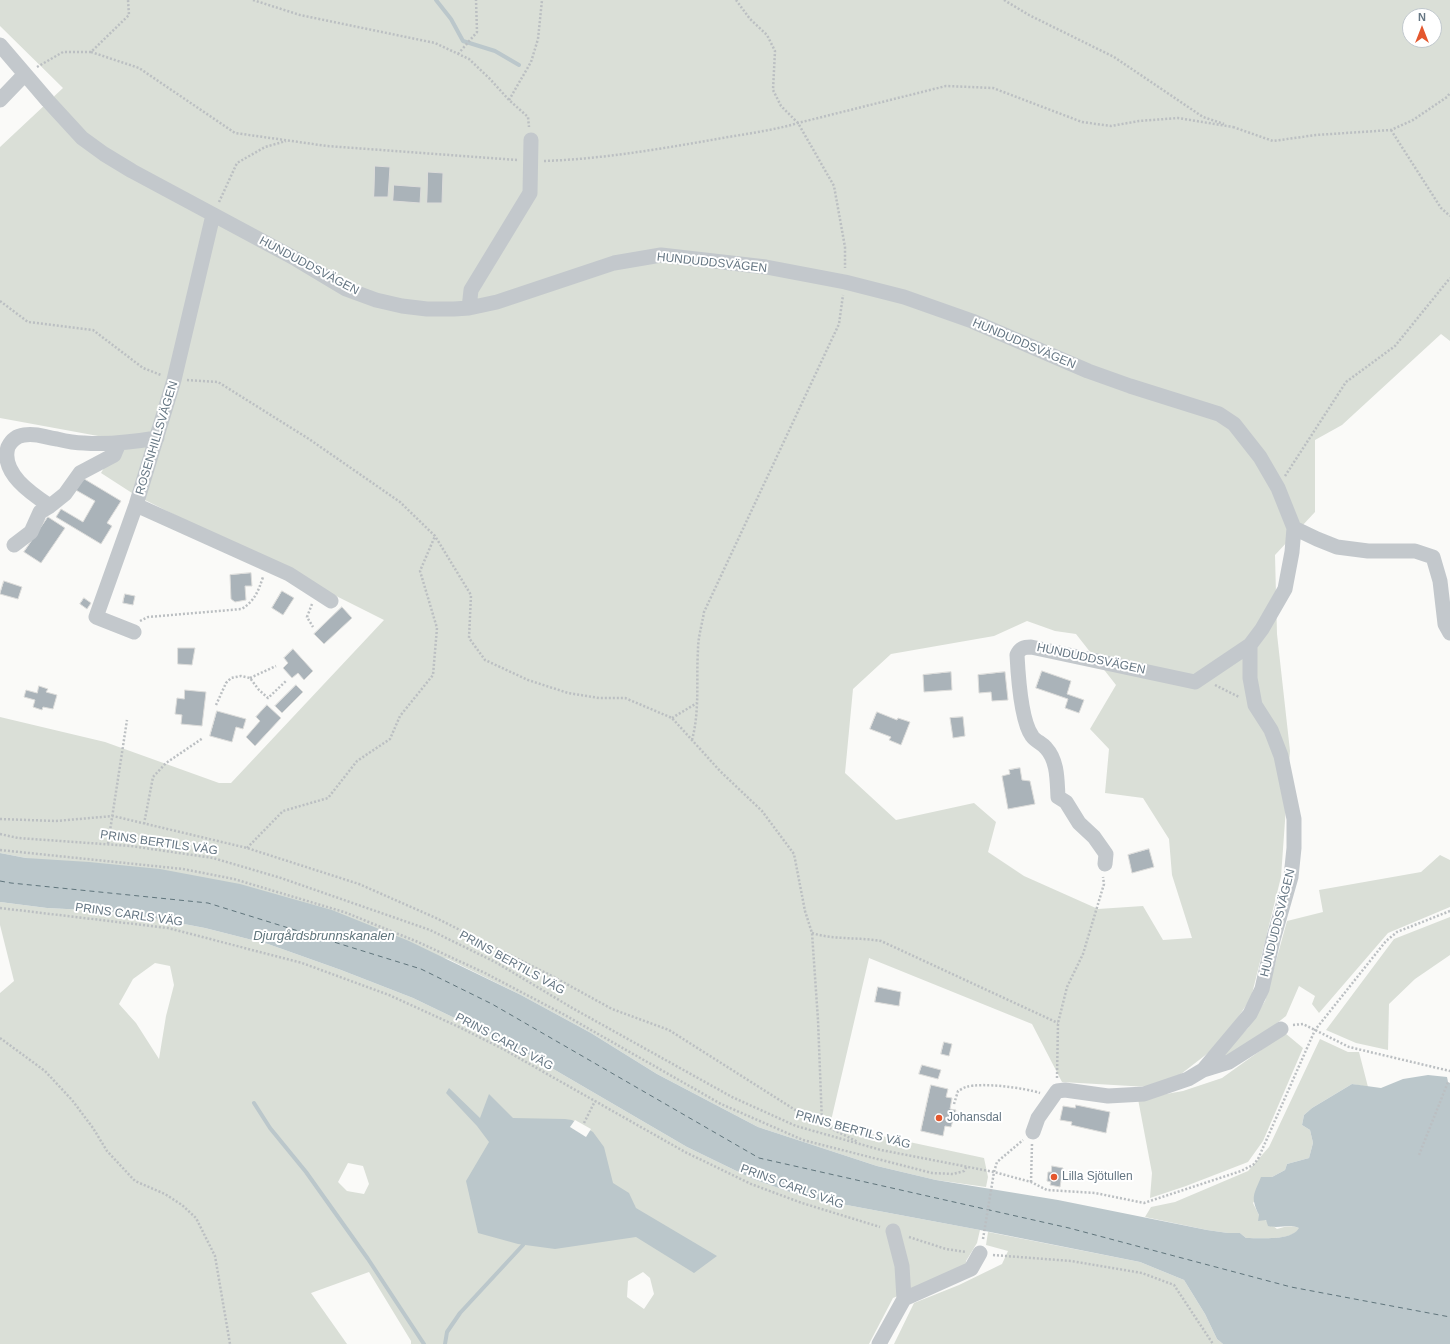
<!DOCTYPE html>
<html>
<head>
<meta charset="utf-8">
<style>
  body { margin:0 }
  #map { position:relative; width:1450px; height:1344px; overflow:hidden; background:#fafaf8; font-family:Arial,sans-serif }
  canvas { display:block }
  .north { position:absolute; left:1402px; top:8px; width:40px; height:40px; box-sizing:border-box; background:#fff; border:1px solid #c1c8cd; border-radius:50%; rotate:0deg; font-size:11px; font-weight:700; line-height:16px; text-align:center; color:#657683 }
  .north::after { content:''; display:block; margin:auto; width:14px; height:18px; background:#e4572e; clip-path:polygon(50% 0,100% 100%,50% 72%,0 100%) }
</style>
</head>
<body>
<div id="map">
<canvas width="1450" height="1344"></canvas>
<div class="north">N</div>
</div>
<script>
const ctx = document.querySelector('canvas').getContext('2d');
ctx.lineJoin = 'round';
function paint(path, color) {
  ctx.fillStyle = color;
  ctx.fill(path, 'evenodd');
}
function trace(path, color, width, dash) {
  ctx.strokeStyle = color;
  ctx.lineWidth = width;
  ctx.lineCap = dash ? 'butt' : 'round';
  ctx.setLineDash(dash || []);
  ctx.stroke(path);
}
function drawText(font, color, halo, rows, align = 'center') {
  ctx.font = font + ' Arial,sans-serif';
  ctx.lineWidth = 4;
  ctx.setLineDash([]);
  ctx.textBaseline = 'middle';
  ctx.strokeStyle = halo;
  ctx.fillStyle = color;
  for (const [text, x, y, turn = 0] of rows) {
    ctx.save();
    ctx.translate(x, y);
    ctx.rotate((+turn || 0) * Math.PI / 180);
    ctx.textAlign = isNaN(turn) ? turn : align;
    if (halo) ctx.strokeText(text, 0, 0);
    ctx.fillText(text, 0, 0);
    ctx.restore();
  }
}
paint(new Path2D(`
  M0,0H1450V341L1441,334L1342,425L1315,440V512L1275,555L1277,634L1290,751L1281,877L1251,998L1221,1043L1181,1074L1148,1087L1062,1082L1032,1024L869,958L830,1125L984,1158L988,1177L986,1187L936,1180L877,1166L758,1127L657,1074L591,1033L521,995L448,959L26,858L0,853V717L105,742L219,783H231L384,620L145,500L146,494L132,493L101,473L120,440L0,418V147L63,88L0,26ZM1410,16H1434V40H1410ZM1027,621L1055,631L1076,634L1116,685L1090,729L1109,749L1105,793L1143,798L1169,839L1172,875L1192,938L1163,940L1143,906L1098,909L1024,876L988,852L996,822L974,803L896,820L845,773L853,689L891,654L994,636Z
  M1440,855L1450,860V907L1388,933L1319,1013L1312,1004L1315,996L1299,986L1286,1016L1257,1039L1228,1058L1222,1056L1248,1028L1265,1001L1287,921L1323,912L1319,890L1421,872Z
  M0,902L47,908L105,911L147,917L205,928L268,944L341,970L413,998L519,1049L687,1147L753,1179L804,1197L980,1230L977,1243L966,1261V1268L893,1298L869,1344H411V1341L369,1272L311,1293L347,1344H0V993L14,981L0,925ZM155,963L170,966L174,985L166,1016L159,1059L136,1023L119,1004L133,979ZM348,1163L363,1166L369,1184L364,1194L347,1191L338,1182ZM643,1272L650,1278L654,1294L644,1309L627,1297L628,1281Z
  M1450,917V955L1415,979L1389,1004L1388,1050L1356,1043L1326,1030L1394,939Z
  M1285,1033L1303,1048L1263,1141L1248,1162L1186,1186L1150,1198L1152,1173L1138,1099L1183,1091L1222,1078Z
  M1320,1039L1348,1052H1359L1368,1087L1352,1084L1312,1108L1304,1115L1302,1125L1310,1130L1313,1143L1309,1158L1287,1164L1285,1170L1272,1177L1253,1203L1259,1215L1277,1229C1286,1226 1291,1225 1300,1228C1292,1241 1261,1238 1246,1238L1240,1233H1228L1207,1230L1145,1217L1151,1207L1175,1202L1248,1171L1269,1147Z
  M988,1232L1140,1262L1184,1280L1205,1314L1217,1339L1223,1344H894L914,1303L959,1285L1002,1264L1008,1251L986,1245Z`), '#dadfd7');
paint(new Path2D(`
  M0,853L26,858L89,862L160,869L240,884L332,910L409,941L521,995L591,1033L657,1074L758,1127L877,1166L936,1180L1058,1200L1207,1230L1228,1233H1240L1246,1238C1260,1238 1292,1241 1299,1228C1288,1223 1281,1229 1268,1226L1266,1220L1258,1221L1259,1215C1250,1196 1254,1195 1261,1177H1272L1285,1170L1287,1164L1309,1158L1313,1143L1310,1130L1302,1125L1304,1115L1312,1108L1352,1084L1381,1088L1403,1079L1428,1075L1447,1077L1448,1082L1450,1083V1344H1223L1217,1339L1205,1314L1184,1280L1140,1262L980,1230L804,1197L753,1179L687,1147L519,1049L413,998L341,970L268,944L205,928L147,917L105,911L47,908L0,902Z
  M449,1088L480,1118L489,1094L513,1118L565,1119L572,1120L593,1132L604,1147L613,1183L629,1193L636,1208L717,1256L694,1273L636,1237L555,1249L518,1244L478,1233L466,1181L489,1142L477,1126L446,1093Z`), '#bbc7cb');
paint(new Path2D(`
  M575,1120L591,1129L586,1137L570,1127Z`), '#fafaf8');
trace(new Path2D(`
  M436,0L451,19L463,41L495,51L519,65
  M254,1103L270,1128L306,1172L368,1259L424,1344
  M445,1344L447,1332L460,1313L523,1245`), '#bbc7cb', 4);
trace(new Path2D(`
  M0,881L11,883L208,903L421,969L492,1004L759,1158L1069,1228L1291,1287L1450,1317`), '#60757c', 1, [5, 4]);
const building = new Path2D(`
  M375,166L390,167L388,197H374Z
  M428,172L443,173L442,203H427Z
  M394,185L421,187L420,203L393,201Z
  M81,477L121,501L107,523L112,526L101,544L56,517L61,509L83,522L95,501L74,489Z
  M48,517L65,528L41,563L24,552Z
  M251,573L252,586H245L246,600L235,602L231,599L230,575Z
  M4,581L22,587L18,599L0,594Z
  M282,591L294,598L283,615L272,608Z
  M125,594L135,596L133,605L123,603Z
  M84,598L91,603L87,609L80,604Z
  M342,607L352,618L324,644L314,634Z
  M178,648H195L192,665L178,664Z
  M293,649L313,671L304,680L298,673L292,678L283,668L288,663L284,658Z
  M1042,671L1071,681L1067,694L1084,700L1079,713L1065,708L1068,699L1036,688Z
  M951,672L952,690L924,692L923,675Z
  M1005,672L1008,700L992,701L991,692L979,693L978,675Z
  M296,685L303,692L282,713L275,706Z
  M39,686L48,689L46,692L57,695L53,709L43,707L42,710L33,707L35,700L24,697L26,690L37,693Z
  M185,690L206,692L202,726L181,724L182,715L175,714L177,698L184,699Z
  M267,705L281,718L255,746L246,737L260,721L256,717Z
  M217,711L246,719L243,729L236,727L232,742L210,736Z
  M877,712L897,720L898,718L910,722L901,745L889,740L891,737L870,729Z
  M963,717L965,736L953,738L950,718Z
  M1020,768L1022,780L1030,781L1035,804L1008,809L1002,776L1010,774L1009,770Z
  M1149,849L1154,867L1132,873L1128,855Z
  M878,987L901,992L899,1006L875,1002Z
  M944,1042L952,1044L949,1056L941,1054Z
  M922,1065L941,1070L938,1079L919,1074Z
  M931,1085L948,1089L946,1097L952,1098L950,1109L956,1110L951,1127L945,1126L943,1136L921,1131Z
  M1076,1105L1110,1112L1106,1133L1071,1125L1072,1122L1060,1120L1063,1106L1075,1108Z
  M1052,1166L1063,1168L1060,1187L1050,1185L1051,1182L1047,1181L1048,1172H1051Z`);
paint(building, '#aab3b9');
trace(building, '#dcdcda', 1);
trace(new Path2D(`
  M253,0L300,15L435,43L469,59L490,79L509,100L528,117L529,127
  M736,0L750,19L767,35L775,51L773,90L781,106L798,123L834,186L845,247V268
  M1004,0L1029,15L1114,57L1203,117L1224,124
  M91,52L139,68L235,133L327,146L517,160
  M458,54L477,32L476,0
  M37,67L63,52H91L129,15L128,0
  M509,100L531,62L538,39L542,0
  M1233,127L1273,141L1316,135L1391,130L1413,120L1447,97L1450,93
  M1391,130L1441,208L1450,216
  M544,161C602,159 660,149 717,139C744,134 771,131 798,123L946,86L993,88L1082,122L1111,126L1139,121L1178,118L1233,127
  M219,202L237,163L265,147L286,141
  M0,301L28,322L93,330L143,368L161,375
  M187,380L218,382L309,439L400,502L435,536L471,595L469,638L485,660L528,680L568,693L599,698H625L672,718L720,771L762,811L794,854L805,911L812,933L818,1020L822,1123
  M1285,476L1346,382L1395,346L1450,278
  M312,604L307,617L313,627
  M140,621L148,617L242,609C255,600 258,592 263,577
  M250,678L276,666
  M1215,685L1239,697
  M216,705L226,683L231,678L241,676L250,678L259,690L268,698L286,681
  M672,718L697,703
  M692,740C700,710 696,680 698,650C698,637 702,625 704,612L839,324L843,295
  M0,819L56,821L113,816L247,848L359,884L436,918L552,976L612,1009L669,1030L800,1113L858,1142
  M144,824L153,777L166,763L203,738
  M0,834L18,838L131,846L213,858L281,878L430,930L497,963L574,1009L732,1097L796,1126L881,1150L994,1172L1031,1182L1047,1190L1095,1193L1144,1203L1241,1171L1253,1165L1258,1159L1315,1030L1386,941L1397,932L1450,911
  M108,844L127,720
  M247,848L283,811L328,798L357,761L390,739L400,716L433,675L437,628L420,571L435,536
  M0,850L183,869L234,879L344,912L418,942L485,973L563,1014L721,1104L803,1140L932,1173L953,1174L964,1171L967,1166
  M0,908L168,928L302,963L389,995L459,1027L503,1049L685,1152L751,1184L802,1203L880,1227
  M812,933C834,940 858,937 881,941L1058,1023
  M1293,1025L1303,1024L1349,1047L1450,1071
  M0,1038L45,1071L72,1100L93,1128L107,1151L135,1181L165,1194L182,1205L196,1218L215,1256L230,1344
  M1057,1078L1058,1023L1067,987L1083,954L1104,884L1103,877
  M954,1104L958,1091C960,1090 963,1088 966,1087C982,1082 1025,1088 1040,1093
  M584,1123L595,1101
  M1419,1155L1448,1082
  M1031,1182L1032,1144
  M909,1237L946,1249L966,1252
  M983,1239L994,1172L997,1162L1023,1140
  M993,1255L1071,1261L1142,1273L1174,1285L1213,1344`), '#bbbfc2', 2.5, [2, 2]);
trace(new Path2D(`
  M0,45L48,101L82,138L104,154L132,171L296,259L346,289L376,300L402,306L427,309H454L469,308L497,302L614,263L661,255L766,267L845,282L904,297L972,321L1088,371L1130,386L1219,414L1234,424L1260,457L1278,488L1294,528L1292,552L1285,589L1262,629L1250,645V678L1255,705L1271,730L1281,756L1294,819V848L1291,877L1273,940L1262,989L1250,1014L1203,1070
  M0,100L25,74
  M469,308L471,290L530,193L531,140
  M119,443L114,455L80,473L65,494L50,506C32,494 0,473 8,447C11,441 16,436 24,435C38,433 43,437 57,439C65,441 75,443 84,443C108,445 133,442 157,438
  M136,505L289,574L331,601
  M1294,528L1317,539L1337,547L1368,551H1415L1433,557L1440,581L1445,624L1450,633
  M14,545L31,532L40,512L50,506
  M134,632L96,617L136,505L174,380L213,215
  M1105,864L1106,854L1094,837L1079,823L1066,802L1058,797C1057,781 1058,761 1046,748C1042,743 1035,741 1032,736C1021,721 1018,674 1017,655C1020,648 1024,647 1031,647L1195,682L1250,645
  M1033,1132L1038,1118L1057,1091L1065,1090L1108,1096L1144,1094L1188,1079L1203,1070L1229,1062L1281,1029
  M893,1231L902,1266L904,1299
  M879,1344L904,1299L971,1269L980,1253`), '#c3c8cc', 15);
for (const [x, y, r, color] of [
  [939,1118,4,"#e4572e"],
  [1054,1177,4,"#e4572e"]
]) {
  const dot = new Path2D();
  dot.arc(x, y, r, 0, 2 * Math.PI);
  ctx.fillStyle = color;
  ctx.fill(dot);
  trace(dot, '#fff', 1.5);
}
drawText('12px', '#657683', '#fff', [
  ["HUNDUDDSVÄGEN",712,263,6],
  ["HUNDUDDSVÄGEN",309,266,28],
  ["HUNDUDDSVÄGEN",1024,344,23],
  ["ROSENHILLSVÄGEN",157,438,-73],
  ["HUNDUDDSVÄGEN",1091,659,12],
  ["PRINS BERTILS VÄG",159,843,8],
  ["PRINS CARLS VÄG",129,915,8],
  ["HUNDUDDSVÄGEN",1278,923,-76],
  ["PRINS BERTILS VÄG",512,963,29],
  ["PRINS CARLS VÄG",504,1042,28],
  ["PRINS BERTILS VÄG",853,1130,15],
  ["PRINS CARLS VÄG",792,1187,20]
]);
drawText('12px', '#657683', '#fff', [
  ["Johansdal",947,1118],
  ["Lilla Sjötullen",1062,1177]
], 'left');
drawText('italic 13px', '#60757c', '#fff', [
  ["Djurgårdsbrunnskanalen",324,936]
]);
</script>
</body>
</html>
